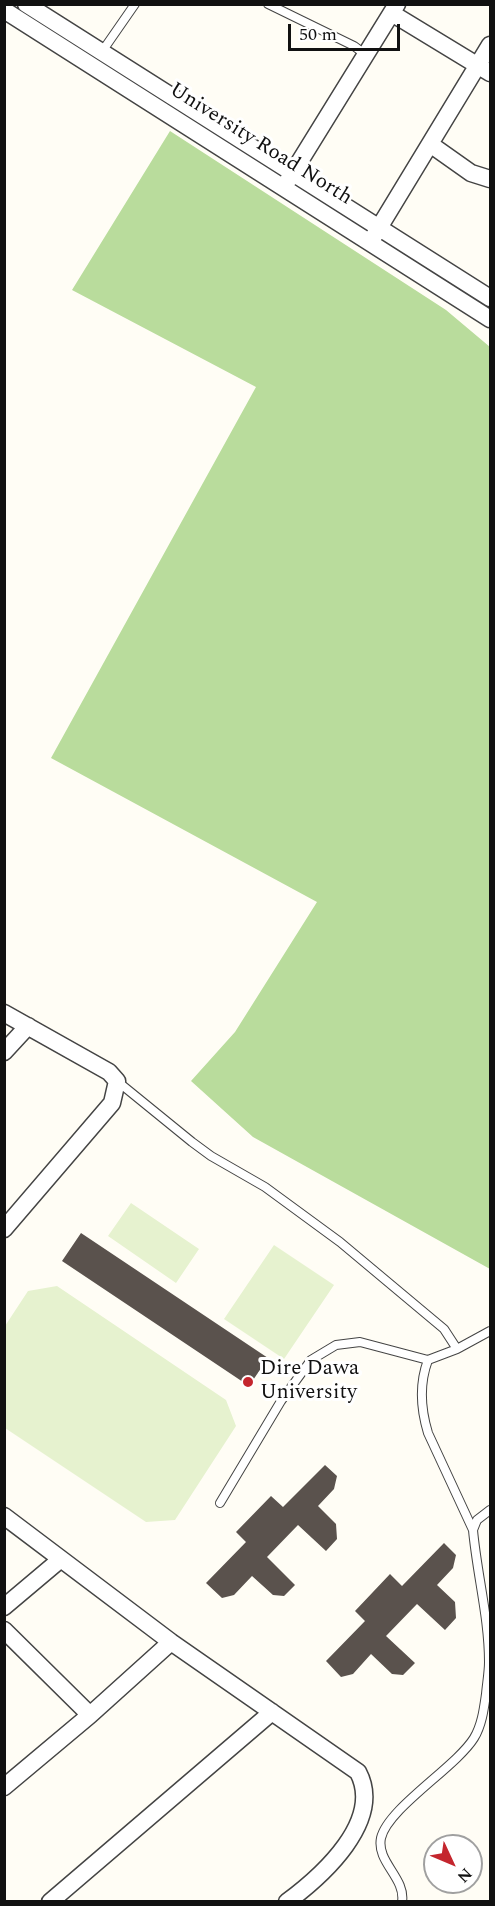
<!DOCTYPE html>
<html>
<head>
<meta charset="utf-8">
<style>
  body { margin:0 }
  #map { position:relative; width:495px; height:1906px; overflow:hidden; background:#fffdf5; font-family:Spectral,serif }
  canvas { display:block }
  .frame { position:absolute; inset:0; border:6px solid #111; pointer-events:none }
  .north { position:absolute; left:423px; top:1834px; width:60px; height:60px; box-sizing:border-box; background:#fff; border:2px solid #a0a0a0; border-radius:50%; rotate:134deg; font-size:16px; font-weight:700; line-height:24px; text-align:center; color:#111 }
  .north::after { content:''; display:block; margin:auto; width:21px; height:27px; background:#c4262e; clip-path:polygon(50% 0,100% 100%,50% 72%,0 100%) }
  .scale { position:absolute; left:288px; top:24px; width:112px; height:27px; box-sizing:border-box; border:3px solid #111; border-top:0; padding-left:8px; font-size:18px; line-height:21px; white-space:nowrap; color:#111; -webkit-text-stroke:4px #fff; paint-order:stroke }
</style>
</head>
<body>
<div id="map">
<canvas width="495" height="1906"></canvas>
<div class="frame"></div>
<div class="north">N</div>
<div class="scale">50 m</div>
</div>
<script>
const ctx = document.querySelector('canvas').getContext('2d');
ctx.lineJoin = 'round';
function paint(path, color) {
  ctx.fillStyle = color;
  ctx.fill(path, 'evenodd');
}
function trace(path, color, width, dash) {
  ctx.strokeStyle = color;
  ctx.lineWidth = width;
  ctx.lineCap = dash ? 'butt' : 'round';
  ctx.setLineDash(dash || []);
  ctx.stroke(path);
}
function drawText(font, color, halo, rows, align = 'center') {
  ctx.font = font + ' Spectral,serif';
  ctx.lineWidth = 6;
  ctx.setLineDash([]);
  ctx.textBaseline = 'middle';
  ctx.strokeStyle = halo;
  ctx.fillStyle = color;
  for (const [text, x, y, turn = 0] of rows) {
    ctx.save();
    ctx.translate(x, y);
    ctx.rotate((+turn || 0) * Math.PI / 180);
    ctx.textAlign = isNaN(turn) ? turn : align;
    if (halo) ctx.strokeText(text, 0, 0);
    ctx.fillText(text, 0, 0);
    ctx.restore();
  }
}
paint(new Path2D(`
  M170,131L446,310L490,347V1269L253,1137L191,1081L235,1032L317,902L51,758L256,387L72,290Z`), '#b9dc9c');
paint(new Path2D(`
  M131,1203L199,1249L176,1283L108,1236Z
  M274,1245L334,1285L284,1359L224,1319Z
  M57,1286L226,1400L236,1426L175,1520L146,1522L5,1428V1326L28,1291Z`), '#e6f2cf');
paint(new Path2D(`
  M81,1233L268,1358L249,1386L62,1261Z
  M325,1465L337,1476L334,1489L318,1506L336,1524L337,1539L326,1551L298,1525L267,1557L295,1585L284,1596L273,1595L252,1576L234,1595L222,1598L206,1583L246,1542L236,1532L271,1496L283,1507Z
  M444,1543L456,1555L453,1568L437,1585L455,1602L456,1618L445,1630L417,1604L386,1636L415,1663L403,1675L392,1674L371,1654L353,1674L341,1677L326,1661L365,1621L355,1611L390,1574L402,1586Z`), '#5a524d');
const service = new Path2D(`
  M268,4L354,46L366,55
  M101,53L135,4
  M117,1081L192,1142L211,1156L265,1187L340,1242L444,1329L457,1349L428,1360C419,1384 421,1410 428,1433L473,1530
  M457,1349L490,1331
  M220,1503L281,1401L311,1360L336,1345L360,1342L428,1360
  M402,1902C406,1878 376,1862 381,1838C388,1808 456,1767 474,1738C482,1725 484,1708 486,1694C487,1683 489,1672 489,1662C489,1618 477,1574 473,1530L477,1520L490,1510`);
const minor = new Path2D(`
  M26,4L490,298
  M4,10L490,319
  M393,14L490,73
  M430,144L471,173L490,179
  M287,182L397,4
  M374,236L490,45
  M4,1013L109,1072L117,1081L112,1103L4,1229
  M4,1052L28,1026
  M4,1516L171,1642L358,1772C384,1821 322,1876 287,1902
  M4,1607L61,1559
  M4,1630L90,1715
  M4,1787L90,1715L171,1642
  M50,1902L272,1712`);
trace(service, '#444', 10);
trace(minor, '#444', 19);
trace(service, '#fff', 8);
trace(minor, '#fff', 16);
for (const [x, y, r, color] of [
  [248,1382,6,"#c4262e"]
]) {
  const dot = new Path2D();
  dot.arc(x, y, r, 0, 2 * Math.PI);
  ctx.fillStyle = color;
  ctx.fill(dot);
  trace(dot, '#fff', 2);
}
drawText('21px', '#111', '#fff', [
  ["University Road North",260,145,32]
]);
drawText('21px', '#111', '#fff', [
  ["Dire Dawa",260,1370],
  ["University",260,1394]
], 'left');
</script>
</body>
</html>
